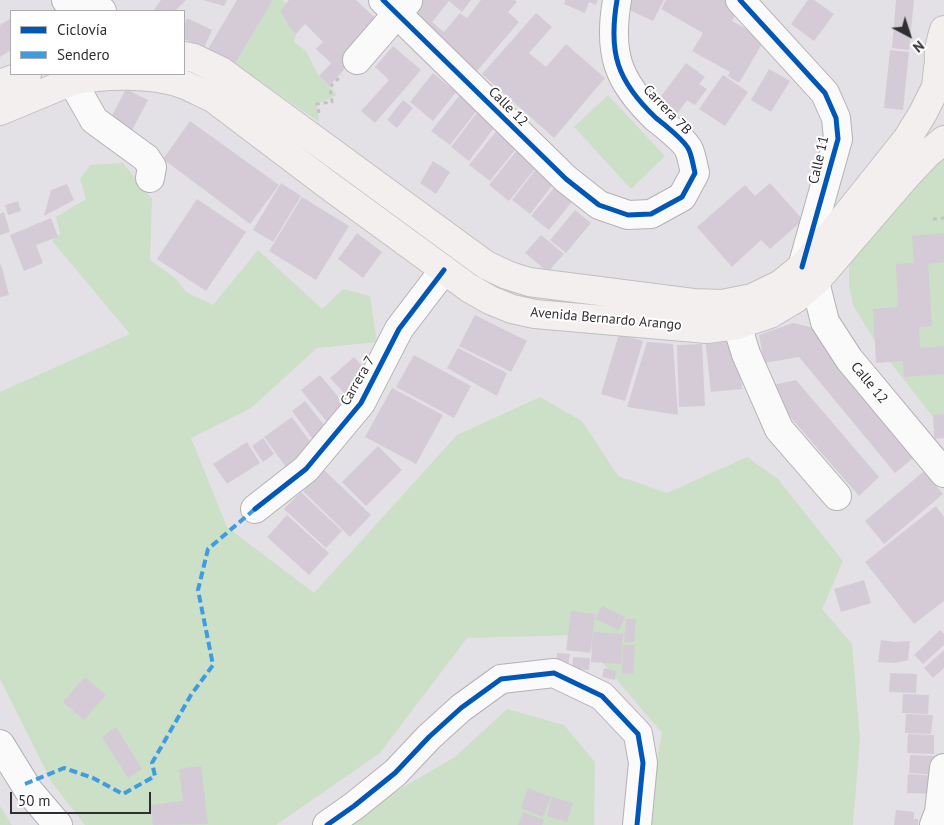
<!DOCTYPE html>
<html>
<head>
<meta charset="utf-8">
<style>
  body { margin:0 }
  #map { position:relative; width:944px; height:825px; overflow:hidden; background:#e4e1e6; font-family:"PT Sans",sans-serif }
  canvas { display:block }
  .legend { position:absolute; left:10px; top:10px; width:175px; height:65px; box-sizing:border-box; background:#fff; border:1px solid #acabad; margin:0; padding:6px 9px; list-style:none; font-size:15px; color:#302e31 }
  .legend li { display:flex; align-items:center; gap:10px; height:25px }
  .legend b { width:25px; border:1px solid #acabad }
  .north { position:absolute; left:884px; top:10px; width:50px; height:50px; -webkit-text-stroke:4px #fff; paint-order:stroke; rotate:140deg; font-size:14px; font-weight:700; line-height:20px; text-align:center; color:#302e31 }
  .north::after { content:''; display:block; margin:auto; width:18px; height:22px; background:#302e31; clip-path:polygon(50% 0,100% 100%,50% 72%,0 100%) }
  .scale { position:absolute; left:10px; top:792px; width:141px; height:22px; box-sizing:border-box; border:2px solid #302e31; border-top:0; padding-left:6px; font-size:15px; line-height:18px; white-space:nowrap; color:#302e31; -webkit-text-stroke:4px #fff; paint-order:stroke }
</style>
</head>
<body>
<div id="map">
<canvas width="944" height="825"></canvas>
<ul class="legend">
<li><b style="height:6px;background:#0057b8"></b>Ciclovía</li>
<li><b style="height:6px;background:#3e9de1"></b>Sendero</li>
</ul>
<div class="north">N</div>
<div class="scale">50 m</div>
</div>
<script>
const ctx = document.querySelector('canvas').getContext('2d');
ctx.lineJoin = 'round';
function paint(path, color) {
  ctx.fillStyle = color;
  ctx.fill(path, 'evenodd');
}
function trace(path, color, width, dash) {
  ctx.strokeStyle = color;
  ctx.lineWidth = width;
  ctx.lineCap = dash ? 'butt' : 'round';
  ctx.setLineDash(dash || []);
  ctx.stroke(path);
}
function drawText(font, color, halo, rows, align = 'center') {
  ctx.font = font + ' "PT Sans",sans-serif';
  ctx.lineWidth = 4;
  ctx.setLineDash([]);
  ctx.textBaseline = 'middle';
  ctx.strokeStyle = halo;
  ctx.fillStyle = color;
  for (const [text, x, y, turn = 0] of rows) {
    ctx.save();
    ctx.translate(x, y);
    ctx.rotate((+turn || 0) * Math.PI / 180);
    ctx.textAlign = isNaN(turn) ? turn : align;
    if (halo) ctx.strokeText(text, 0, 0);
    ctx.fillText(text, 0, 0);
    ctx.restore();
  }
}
paint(new Path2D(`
  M273,0H282L286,3L280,11L290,28L296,34L294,42L306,51L319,76L337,95L317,104L319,122L235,64Z
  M608,95L665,156L631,189L574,127Z
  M944,150V431L879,348L853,305L849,285V259Z
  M123,163L152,199L150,260L176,279L186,292L213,305L258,250L322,309L343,289L370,296L377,342L317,348L251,408L191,438L227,527L314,593L457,435L540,397L582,421L618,476L667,493L747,457L778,479L843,561L822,609L852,644L860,738L853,825H645L662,733L579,635L467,638L380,753L276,825H85L52,783L0,679V392L130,334L52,241L60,234L56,217L86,199L80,179L90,165Z
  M507,709L564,725L595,762L594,825H338L455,757Z
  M0,806L12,825H0Z`), '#ccdfc7');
paint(new Path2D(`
  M161,0H186L175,11H153Z
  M203,0H227L224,6Z
  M237,0H273L235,64L208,49Z
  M289,0H356L384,26L329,86L319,76L331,63L316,49L323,42L305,24L296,34L290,28L280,11Z
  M422,0H471L462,12L449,1L432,22L444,32L460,13L467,18L481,0H515L517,2L508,12L519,22L470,79L410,15Z
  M565,0H598L596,5L589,2L585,13L564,4Z
  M624,0H664L653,21L621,6Z
  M666,0H736L742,3L732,21L765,39L739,83L728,76L730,72L692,51L703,33L661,9Z
  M808,0H814L834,14L814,41L791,24Z
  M896,0H914L909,50L892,48Z
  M536,13L552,27L529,53L546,67L566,44L605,78L554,138L482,74Z
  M11,18V50L0,57V25Z
  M187,18L212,30L204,48L184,39V27Z
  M393,46L421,70L375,123L361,111L389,80L375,67Z
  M890,50L909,52L903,110L884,108Z
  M686,63L705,77L699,84L707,89L695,105L687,100L675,117L656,103Z
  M769,69L790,81L771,112L751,100Z
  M433,73L456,92L433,121L410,102Z
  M723,75L748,92L725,126L699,109Z
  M126,89L148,100L129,136L107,125Z
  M460,95L478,109L450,145L431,131Z
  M403,100L413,108L397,128L387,120Z
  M479,110L497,124L469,161L451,147Z
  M190,121L279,185L250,224L163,159Z
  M498,129L519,145L490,181L469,165Z
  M518,149L538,165L509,201L489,185Z
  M433,161L450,172L436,194L420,183Z
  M537,168L555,182L530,214L512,200Z
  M281,183L301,196L273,242L253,230Z
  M770,183L803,220L770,249L761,240L732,267L697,227L745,185L755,196Z
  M67,184L74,200L44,216L51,190Z
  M557,184L575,198L549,230L531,216Z
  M302,197L349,226L316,280L269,251Z
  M197,199L246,232L206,291L157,259Z
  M18,201L21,211L8,215L5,205Z
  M575,210L591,223L566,253L550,240Z
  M4,212L10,232L0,235V214Z
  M51,218L58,237L36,245L43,263L24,271L10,235Z
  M357,233L382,252L363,278L338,259Z
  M944,233V262L928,264L932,326L919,327L920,348L944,346V374L904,377L903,361L876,363L873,309L898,307L896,264L914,263L912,236Z
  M541,235L564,254L548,272L525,253Z
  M1,264L9,295L0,297V265Z
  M475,315L527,341L511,372L459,346Z
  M793,323L810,327L818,332L918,454L895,473L799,357L764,363L759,335Z
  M736,333L742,389L711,392L705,337Z
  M619,334L643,341L625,401L601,394Z
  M647,342L673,344L678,415L627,407Z
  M702,344L705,406L679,407L677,345Z
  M458,348L507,373L497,396L447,368Z
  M414,355L471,386L454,418L396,387Z
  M354,357L373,378L350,399L330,378Z
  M320,375L350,411L331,427L301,390Z
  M796,380L879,477L859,496L764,387Z
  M392,388L443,415L416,464L365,437Z
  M305,401L329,431L315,442L292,411Z
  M944,414V438L934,439L933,415Z
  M292,417L314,447L286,467L264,437Z
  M263,438L274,454L263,462L252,446Z
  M247,442L260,463L227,484L213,464Z
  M378,446L402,470L366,506L342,482Z
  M324,470L371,515L350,537L303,491Z
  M924,471L943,494L884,544L865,521Z
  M301,492L342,531L326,548L284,509Z
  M936,506L944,517V601L914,624L865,562Z
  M287,515L329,553L309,575L267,537Z
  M864,580L871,603L841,612L834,589Z
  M602,606L625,617L619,630L595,619Z
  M571,611L595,614L590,653L566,650Z
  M626,619H636L634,642H624Z
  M940,630L944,634V645L923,664L914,655Z
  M593,632L623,634L621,664L591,662Z
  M881,640L895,642L910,641L908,660L895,663L878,662Z
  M623,645H635L633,674L622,673Z
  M944,650V668L933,678L924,668Z
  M557,653L570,654L568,667L556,666Z
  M573,657L590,658L589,670L572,669Z
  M604,668L616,671L615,680L602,677Z
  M890,673L917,674L916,693L889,692Z
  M85,677L106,695L84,720L63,702Z
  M903,694L929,695L928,714L902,713Z
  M906,714L933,715L931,734L905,733Z
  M116,727L142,769L128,778L102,737Z
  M908,734L934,735V754L907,753Z
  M910,755L936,756L935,775L909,773Z
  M201,766L208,824L153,825L151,805L183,801L179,769Z
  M908,774L934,776L933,794L907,793Z
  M528,788L551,797L543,817L521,808Z
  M552,797L573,803L567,822L547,816Z
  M896,810L914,812V819H918V825H894Z
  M523,812L544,820L542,825H518Z`), '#d4cbd7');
const minor = new Path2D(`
  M66,0L102,11
  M383,0L566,179L599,205L628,215L651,214L682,197L695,173C693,165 692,157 689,150C686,142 664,124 656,118C617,81 608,53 617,0
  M740,0L825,93L836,118L838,139L802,267
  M357,60L408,1
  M72,81L94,120L146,158L152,167L150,178
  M815,282L825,322L849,359L944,473
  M737,325L746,354L779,429L837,496
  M255,509L306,469L361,403L399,329L444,270
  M0,744L29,791L58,825
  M327,825L354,806L395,773L429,737L461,708L501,679L554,673L602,696L638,734L643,763L637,825
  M934,825L939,812L944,768`);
const major = new Path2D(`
  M184,56L194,58L221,71L486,265L507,275L529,282L693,303L722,304L752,298L781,284L802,267L832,233L907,139L923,113L936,87L938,68
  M0,84L27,74
  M944,84C937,63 937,52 944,30
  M0,111L72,81C105,74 153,73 185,85C194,89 204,94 213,98L328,185L469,288L490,300L512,309L535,314L707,329L737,325L770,314L795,299L815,282L908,174L927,154L944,140`);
trace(minor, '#b4b1b5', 30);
trace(major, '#c0bfc1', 30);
trace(new Path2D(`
  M319,113L317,104L332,102L330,87L342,75
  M933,219L944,218`), '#c3c2c3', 3, [4, 4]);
trace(minor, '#fbfafb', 28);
trace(major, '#f3efee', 28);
trace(new Path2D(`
  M25,784L64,768L93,778L123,794L155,776L152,763L191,695L213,665L198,590L208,549L255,509`), '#3e9de1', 4, [8, 4]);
trace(new Path2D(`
  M383,0L566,179L599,205L628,215L651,214L682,197L695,173C693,165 692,157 689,150C686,142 664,124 656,118C617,81 608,53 617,0
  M740,0L825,93L836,118L838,139L802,267
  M255,509L306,469L361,403L399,329L444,270
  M327,825L354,806L395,773L429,737L461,708L501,679L554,673L602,696L638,734L643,763L637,825`), '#0057b8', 5);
drawText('14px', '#302e31', '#fff', [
  ["Calle 12",508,107,45],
  ["Carrera 7B",667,110,46],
  ["Calle 11",819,160,-77],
  ["Avenida Bernardo Arango",606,319,5],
  ["Carrera 7",358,381,-60],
  ["Calle 12",869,383,50]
]);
</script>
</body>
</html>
